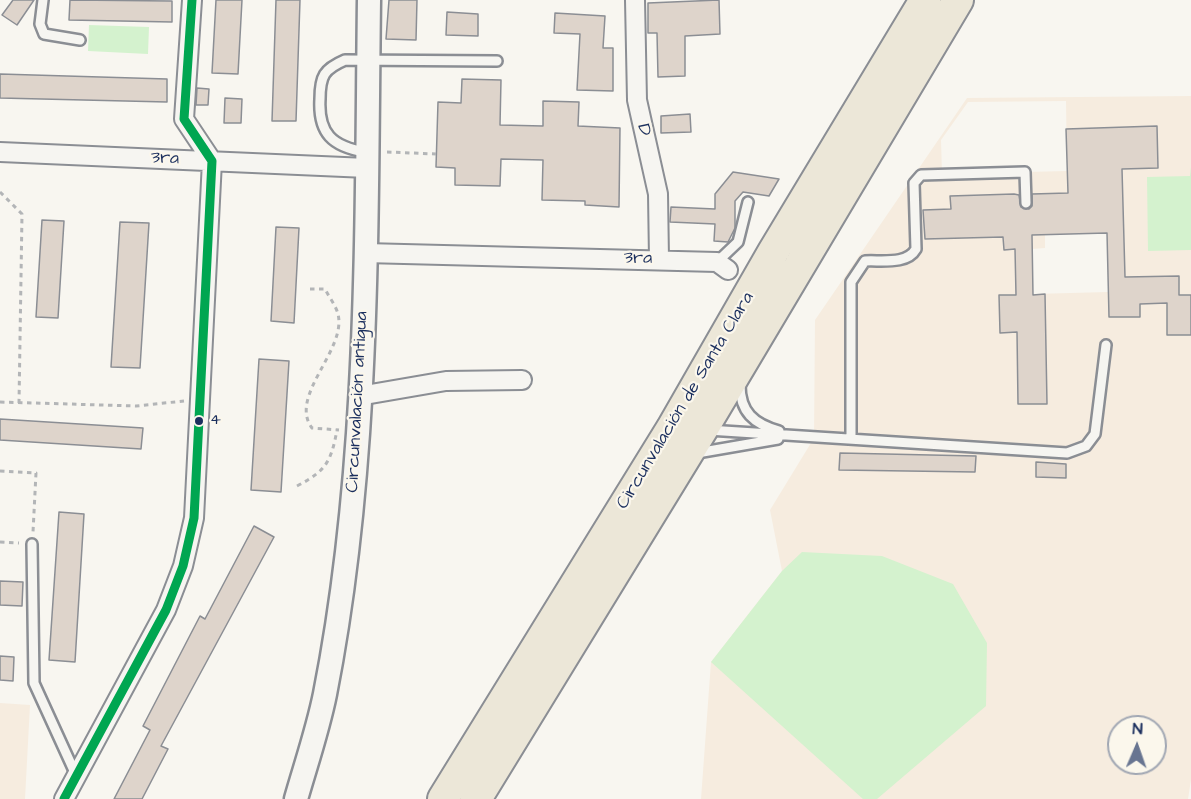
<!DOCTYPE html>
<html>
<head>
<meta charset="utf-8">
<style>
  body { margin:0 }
  #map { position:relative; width:1191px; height:799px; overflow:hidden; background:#f8f6f0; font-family:"Architects Daughter",sans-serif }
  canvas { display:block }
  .north { position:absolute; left:1107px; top:715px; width:60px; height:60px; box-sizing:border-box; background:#fbf7ec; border:2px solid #a1a7b3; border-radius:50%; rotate:2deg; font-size:16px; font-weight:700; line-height:24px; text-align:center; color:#1b2f5e }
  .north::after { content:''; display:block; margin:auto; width:21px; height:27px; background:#687591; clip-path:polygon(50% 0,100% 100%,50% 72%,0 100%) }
</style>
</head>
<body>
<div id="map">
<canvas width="1191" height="799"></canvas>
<div class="north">N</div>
</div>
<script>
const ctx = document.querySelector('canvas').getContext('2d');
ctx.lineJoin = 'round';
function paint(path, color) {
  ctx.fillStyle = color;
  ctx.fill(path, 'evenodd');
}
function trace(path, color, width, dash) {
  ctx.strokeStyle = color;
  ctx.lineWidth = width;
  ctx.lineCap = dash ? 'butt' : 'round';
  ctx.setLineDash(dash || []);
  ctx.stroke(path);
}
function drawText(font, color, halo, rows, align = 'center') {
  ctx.font = font + ' "Architects Daughter",sans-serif';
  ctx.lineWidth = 4.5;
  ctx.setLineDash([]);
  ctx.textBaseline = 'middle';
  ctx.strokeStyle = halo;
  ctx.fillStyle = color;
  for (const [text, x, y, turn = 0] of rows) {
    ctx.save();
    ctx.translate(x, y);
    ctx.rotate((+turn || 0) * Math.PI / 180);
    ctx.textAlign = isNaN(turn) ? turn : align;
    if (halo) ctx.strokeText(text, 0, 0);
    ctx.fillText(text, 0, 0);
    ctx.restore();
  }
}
paint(new Path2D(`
  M1191,96V780L1188,799H701L711,662L782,571L770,510L814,438L815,320L967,98ZM1066,101L1067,171L942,174L941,140L968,102ZM1107,233L1108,292L1033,294L1032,249L1045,248V235ZM1119,727H1155V763H1119Z
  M0,703L30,705L25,799H0Z`), '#f6ecdf');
paint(new Path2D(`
  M89,25L149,27L148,54L88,51Z
  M1191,167V250L1148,251L1147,177L1190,176Z
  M802,552L882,556L953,584L987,643L986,706L877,799H863L711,662L782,571Z`), '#d4f2ce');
const building = new Path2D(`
  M13,0H34L17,25L2,15Z
  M70,0L172,1V22L69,20Z
  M216,0H242L238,74L212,73Z
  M276,0H300L296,121H272Z
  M389,0H417L416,40L386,39Z
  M719,0L720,34L685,36V76L658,77L657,33H648V3Z
  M447,12L478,14V36L446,35Z
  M555,13L605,16L603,48H613V91L577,90L580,34L554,33Z
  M0,74L167,79V102L0,98Z
  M462,79L501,80L500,125L543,126V101L579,102L578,126L620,128L619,207L585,205V201L542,200L543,160L501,159L500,186L455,185V168L436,167L438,102L461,103Z
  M197,88L209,89L208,105H196Z
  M225,98L242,99L241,123H224Z
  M690,114L691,132L661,133V116Z
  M1157,126L1158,168L1122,169L1125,277L1179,276V295H1191V335H1167V303L1140,304V317H1109L1107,233L1032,235L1033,295L1045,294L1047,404H1018L1017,332L1000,333L999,295H1016L1015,249L1004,250L1003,237L925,239L923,210L951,209L950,196L1014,194L1019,195L1021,207L1029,209L1032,206V194L1068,193L1066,129Z
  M733,172L779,179L769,196L743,192L735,201V228L728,242L714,241L715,224L670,222L671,207L715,209V194Z
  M42,220L64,221L58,318L36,317Z
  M120,222L149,223L140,368L111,367Z
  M276,227L299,228L294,323L271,321Z
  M259,359L289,361L281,492L251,490Z
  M0,419L143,428L141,449L0,440Z
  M840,453L976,456L975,472L839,470Z
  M1036,462L1066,464V478L1036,477Z
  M59,512L84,514L75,662L49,660Z
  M254,526L274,537L161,746L168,749L142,799H114L150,730L143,726L200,616L205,619Z
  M0,581L23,582L22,606L0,605Z
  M0,656L14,657L13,681L0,680Z`);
paint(building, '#ded4cb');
trace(building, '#8b8e94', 1.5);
const service = new Path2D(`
  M43,0L40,24L44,34L80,40
  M366,152C332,147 318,133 320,99C320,76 324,69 345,60L497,61
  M717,262L738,242L748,202
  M740,385C740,412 754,424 779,431
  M708,430L1067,453L1086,446L1095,434L1106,345
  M851,439V282L865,261C881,260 907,265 916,249L914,183L921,175L1025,172L1026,203
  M697,453L778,439
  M32,544L34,683L76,775`);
const minor = new Path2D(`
  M635,0L637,100L658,194L659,259
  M0,152L367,168
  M365,253L717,262L728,270
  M359,396L446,381L522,380
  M64,799L166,610L183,566L194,518L212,161L184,119L192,0`);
const tertiary = new Path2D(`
  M296,799C306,764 318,729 325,694C370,466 366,231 369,0`);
const trunk = new Path2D(`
  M443,799L672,428L773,252L925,0
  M476,799L702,430L958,0`);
trace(service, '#8b8e94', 14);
trace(minor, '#8b8e94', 22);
trace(tertiary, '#8b8e94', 27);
trace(trunk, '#8b8e94', 34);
trace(new Path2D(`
  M387,152L436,154
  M0,192L22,214L19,403
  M310,289H325C329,297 336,306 338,314C347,350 288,396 312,428L339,430
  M0,402L136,406L184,401
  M0,471L36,473L33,532
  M297,486C326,471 331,462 337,430
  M0,542L19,543`), '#b3b5b7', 3, [4.5, 4.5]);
trace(service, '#f6f5f1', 9);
trace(minor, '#f6f5f1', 18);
trace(tertiary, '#f6f5f1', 22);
trace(trunk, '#ece7d8', 30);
trace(new Path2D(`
  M64,799L166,610L183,566L194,518L212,161L184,119L192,0`), '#00a651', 9);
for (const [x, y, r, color] of [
  [199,421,5,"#1b2f5e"]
]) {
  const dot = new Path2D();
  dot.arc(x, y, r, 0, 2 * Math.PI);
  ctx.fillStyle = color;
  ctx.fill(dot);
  trace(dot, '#fbf7ec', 2);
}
drawText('16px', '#1b2f5e', '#fbf7ec', [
  ["4",210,421]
], 'left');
drawText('18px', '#1b2f5e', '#fbf7ec', [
  ["D",643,130,77],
  ["3ra",165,159,2],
  ["3ra",638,259,1],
  ["Circunvalación de Santa Clara",686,401,-59],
  ["Circunvalación antigua",358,402,-87]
]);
</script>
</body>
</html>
